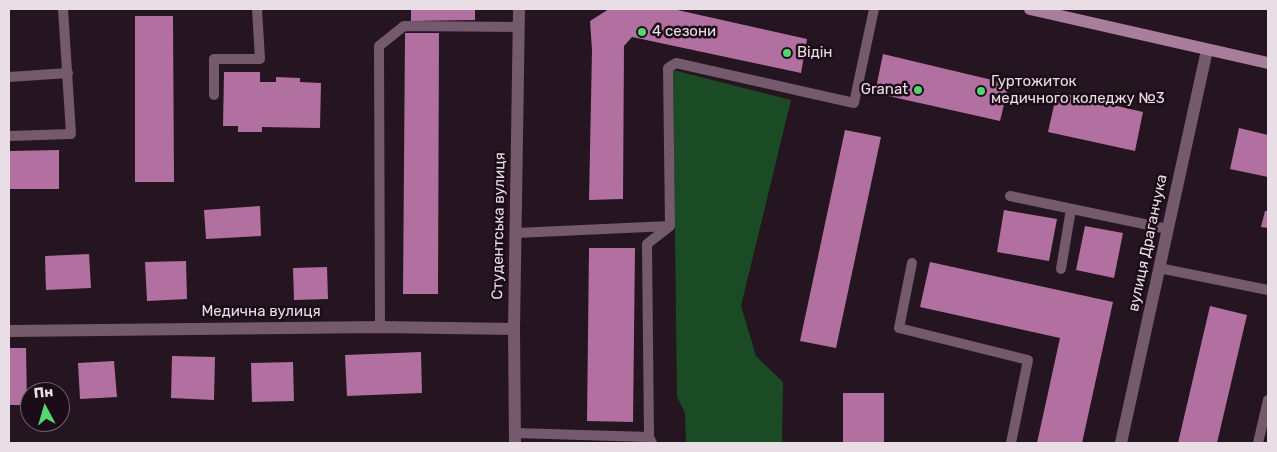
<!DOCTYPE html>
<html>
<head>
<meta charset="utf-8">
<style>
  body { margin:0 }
  #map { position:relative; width:1277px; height:452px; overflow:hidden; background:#241520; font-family:Rubik,sans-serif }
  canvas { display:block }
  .frame { position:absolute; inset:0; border:10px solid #e9dee5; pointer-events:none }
  .north { position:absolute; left:20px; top:382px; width:50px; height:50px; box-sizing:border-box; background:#1b0c17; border:1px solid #6d6069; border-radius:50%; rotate:354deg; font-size:14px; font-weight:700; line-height:20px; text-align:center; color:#e9dee5 }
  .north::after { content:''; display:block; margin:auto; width:18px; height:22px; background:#55d671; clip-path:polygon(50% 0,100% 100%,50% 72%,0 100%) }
</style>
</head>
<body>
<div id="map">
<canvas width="1277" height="452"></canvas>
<div class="frame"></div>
<div class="north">Пн</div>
</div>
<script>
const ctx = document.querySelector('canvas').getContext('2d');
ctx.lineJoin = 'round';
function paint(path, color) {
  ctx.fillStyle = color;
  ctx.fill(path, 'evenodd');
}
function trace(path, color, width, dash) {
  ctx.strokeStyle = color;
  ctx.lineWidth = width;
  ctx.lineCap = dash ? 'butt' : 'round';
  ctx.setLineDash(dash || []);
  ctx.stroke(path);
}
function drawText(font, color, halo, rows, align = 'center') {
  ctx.font = font + ' Rubik,sans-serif';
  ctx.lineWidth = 5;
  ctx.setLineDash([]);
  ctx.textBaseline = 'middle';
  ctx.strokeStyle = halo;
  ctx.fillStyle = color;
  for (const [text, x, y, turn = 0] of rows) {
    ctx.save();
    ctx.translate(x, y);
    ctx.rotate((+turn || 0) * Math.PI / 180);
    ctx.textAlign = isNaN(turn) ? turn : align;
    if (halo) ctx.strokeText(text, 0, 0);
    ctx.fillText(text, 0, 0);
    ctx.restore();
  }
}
paint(new Path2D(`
  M673,70L791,100L741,306L756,356L783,382L782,443H686L685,413L677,397Z`), '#1b4b25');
paint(new Path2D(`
  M411,9H475V20L411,21Z
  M609,9H673L807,39L801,73L632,37L624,46L623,199L589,200L592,50L590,21Z
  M135,16H173L174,182H135Z
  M405,33H439L438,294H403Z
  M883,54L1009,84L1000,121L875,93Z
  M224,72H260V82H276V77L300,78V82L321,83L320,128L262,127V132H238V126H223Z
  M1057,92L1143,112L1135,151L1048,132Z
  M1239,128L1268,135V177L1230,169Z
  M845,130L881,137L836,348L800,341Z
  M59,150V189H9V151Z
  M260,206L261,236L206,239L204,210Z
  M1004,210L1057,219L1049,261L997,252Z
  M1265,211H1268V228L1261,227Z
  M1085,226L1123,233L1114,278L1076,270Z
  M589,248H635L633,422L587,421Z
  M89,254L91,288L46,290L45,256Z
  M186,261L187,299L147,301L145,262Z
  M930,262L1113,302L1082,443H1037L1060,338L920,307Z
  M327,267L328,299L294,300L293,268Z
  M1210,306L1247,315L1217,443H1178Z
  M9,348H26L27,405H9Z
  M421,352L422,393L347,396L345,355Z
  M172,356L215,357L214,400L171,398Z
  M114,361L117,397L80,399L78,363Z
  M293,362L294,401L252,402L251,363Z
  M843,393H884V443H843Z`), '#b1709f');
trace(new Path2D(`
  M9,77L68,73
  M214,95V59H260L257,9
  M9,136L71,134L63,9
  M1010,196L1168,229
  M516,233L670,226
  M912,263L899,328L1028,360L1011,443
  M1159,268L1268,290
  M1061,269L1071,209
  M380,327L379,46L404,26L519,27
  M515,433L649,437
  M652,443L649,437L647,244L670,226L668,68L676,63L854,103L874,9
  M1258,443L1268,400`), '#75596d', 10);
trace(new Path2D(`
  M9,331L380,327L514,329
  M515,443L514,329L519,9
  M1121,443L1207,50`), '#75596d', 12);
trace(new Path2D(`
  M1030,9L1268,63`), '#a97d9c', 12);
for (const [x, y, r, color] of [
  [642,32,5,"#55d671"],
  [787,53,5,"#55d671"],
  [918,90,5,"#55d671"],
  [981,91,5,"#55d671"]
]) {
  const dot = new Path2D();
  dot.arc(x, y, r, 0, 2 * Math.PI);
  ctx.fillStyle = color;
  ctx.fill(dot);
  trace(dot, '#1b0c17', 2);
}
drawText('15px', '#e9dee5', '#1b0c17', [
  ["4 сезони",652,32],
  ["Відін",797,53],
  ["Гуртожиток",991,82],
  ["медичного коледжу №3",991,99],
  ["Granat",908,90,"right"]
], 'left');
drawText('15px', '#e9dee5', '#1b0c17', [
  ["Студентська вулиця",499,226,-89],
  ["вулиця Драганчука",1148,243,-78],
  ["Медична вулиця",261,312]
]);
</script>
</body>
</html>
